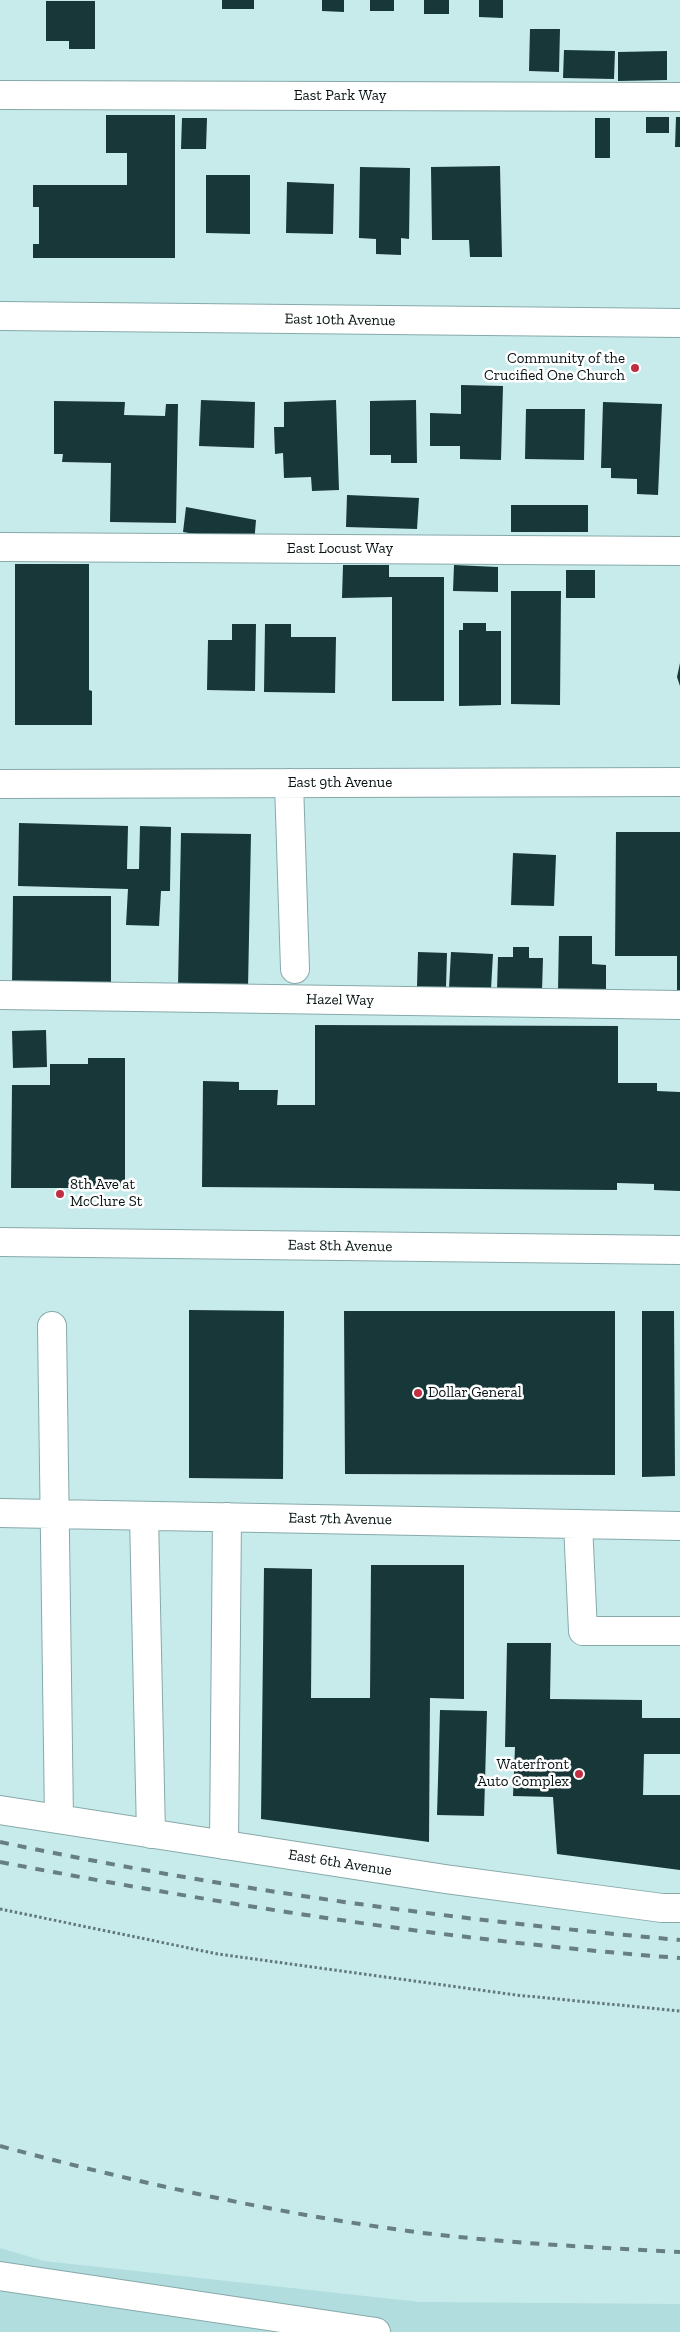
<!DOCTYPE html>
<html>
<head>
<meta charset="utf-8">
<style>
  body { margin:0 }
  canvas { display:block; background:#c7eaeb }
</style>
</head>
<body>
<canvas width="680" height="2332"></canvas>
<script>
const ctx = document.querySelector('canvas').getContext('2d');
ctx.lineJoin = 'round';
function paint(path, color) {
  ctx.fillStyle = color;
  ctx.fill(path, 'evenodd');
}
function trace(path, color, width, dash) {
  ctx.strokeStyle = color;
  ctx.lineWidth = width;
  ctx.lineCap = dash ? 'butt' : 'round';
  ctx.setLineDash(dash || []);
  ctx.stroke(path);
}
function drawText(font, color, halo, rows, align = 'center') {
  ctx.font = font + ' "Zilla Slab",serif';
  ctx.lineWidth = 5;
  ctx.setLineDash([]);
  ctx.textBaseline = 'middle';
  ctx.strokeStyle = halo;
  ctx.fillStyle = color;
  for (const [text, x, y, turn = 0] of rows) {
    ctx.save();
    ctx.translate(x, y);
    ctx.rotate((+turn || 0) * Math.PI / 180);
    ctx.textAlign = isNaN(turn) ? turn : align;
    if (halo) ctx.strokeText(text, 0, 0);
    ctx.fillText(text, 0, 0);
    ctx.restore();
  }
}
paint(new Path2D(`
  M0,2248L44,2261L420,2302L680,2304V2332H0Z`), '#b1dddf');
paint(new Path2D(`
  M222,0H254V9H222Z
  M322,0H344V12L322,11Z
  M370,0H394V11H370Z
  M424,0H449V14H424Z
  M479,0H503V18L479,17Z
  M46,1H95V49H69V41H46Z
  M530,29H560L559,72L529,71Z
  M564,50L615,51L614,79L563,78Z
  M667,51V80L618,81V52Z
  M106,115H175V258H33V244H39V207H33V185H127V153H106Z
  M646,117H669V133H646Z
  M676,117H680V147H675Z
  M182,118H207L206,149H181Z
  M595,118H610V158H595Z
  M500,166L502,257H470L469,240H432L431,167Z
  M360,167L410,168L409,239L401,238V255L376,254V239L359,238Z
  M206,175H250V234L206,233Z
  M287,182L334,184L333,234L286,233Z
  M461,385L503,386L501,460L460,459V446H430V413L461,414Z
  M201,400L255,402L254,448L199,446Z
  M336,400L339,490L312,491L311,477L284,478L283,453L275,454L274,427H284V402Z
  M416,400L417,463H391V455H370V401Z
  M54,401L125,402L124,415L165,416L166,404H178L176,523L110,522L111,463L62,462L63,454H54Z
  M603,402L662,404L658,495L637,494V479L611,478V468H601Z
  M526,409H585L584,460L525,459Z
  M347,495L419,498L417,529L346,527Z
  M511,505H588V532H511Z
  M186,507L256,520L254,544L183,532Z
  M15,564H89V690L92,691V725H15Z
  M343,565H389V577H444V701H392V597L342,598Z
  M454,565L498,567V592L453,591Z
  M566,570H595V598H566Z
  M511,591H561L560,705L511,704Z
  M463,623H486V631H501V705L459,706V630H463Z
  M232,624H256L255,691L207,690L208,640H232Z
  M265,624H291V637H336L335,693L264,692Z
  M680,663V686L677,677Z
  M19,823L128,826L127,869H139L140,826L171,827L170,891H161L159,926L126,925L128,889L18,886Z
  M616,832H680V993H677V956H615Z
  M181,833L251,834L248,988L178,987Z
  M513,853L556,855L554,906L511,905Z
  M13,896H111V985H12Z
  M559,936H592V964L606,965V991L558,990Z
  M513,947H529V958H543L542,991L497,990L498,957H513Z
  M418,952L447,953L446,988L417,987Z
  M451,952L493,954L491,989L449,988Z
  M315,1025L618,1026V1083H657V1091L680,1092V1191L654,1190V1184L617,1183V1190L202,1187L203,1081L239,1082V1090H278L277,1105H315Z
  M46,1030L47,1067L13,1068L12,1031Z
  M88,1058H125V1188H11L12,1085H50V1064H88Z
  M189,1310L284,1311L283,1479L189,1478Z
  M344,1311H615V1475L345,1474Z
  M642,1311H674L675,1476L642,1477Z
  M371,1565H464V1699L430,1698L429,1842L261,1819L264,1568L312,1569L311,1698H370Z
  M507,1643H551L550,1699L642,1700V1718H680V1754H644L643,1795H680V1870L557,1854L553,1797L513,1796L515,1747H505Z
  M440,1710L487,1711L484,1816L437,1815Z`), '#183738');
const minor = new Path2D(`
  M0,95L680,97
  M0,316L680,323
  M0,547L680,551
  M289,783L295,969
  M0,784L680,782
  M0,995L680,1005
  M52,1326L59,1819
  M0,1513L680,1526
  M144,1516L151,1834
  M578,1524L583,1631H680
  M0,1810L445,1879L662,1908H680
  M224,1845L227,1517
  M0,2276L376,2332`);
const major = new Path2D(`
  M0,1242L680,1250`);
trace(minor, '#87a9aa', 30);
trace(major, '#87a9aa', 30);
trace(new Path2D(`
  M0,1909L218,1954L516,1995L680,2011`), '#627879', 3, [2.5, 2.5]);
trace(minor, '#fff', 28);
trace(major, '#fff', 28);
trace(new Path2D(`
  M0,1842C224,1889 452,1920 680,1940
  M0,1862C225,1905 451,1941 680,1958
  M0,2146C134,2182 270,2212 408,2231C498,2243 589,2247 680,2252`), '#677f80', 4, [9, 9]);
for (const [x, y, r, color] of [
  [635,368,5,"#bf2e41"],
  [60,1194,5,"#bf2e41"],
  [418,1393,5,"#bf2e41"],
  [579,1774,5,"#bf2e41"]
]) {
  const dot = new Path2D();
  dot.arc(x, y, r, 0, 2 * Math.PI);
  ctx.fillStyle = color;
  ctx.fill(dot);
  trace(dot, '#fff', 2);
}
drawText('15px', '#061213', '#fff', [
  ["East Park Way",340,96],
  ["East 10th Avenue",340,320,1],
  ["East Locust Way",340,549],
  ["East 9th Avenue",340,783],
  ["Hazel Way",340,1000,1],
  ["East 8th Avenue",340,1246,1],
  ["East 7th Avenue",340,1519,1],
  ["East 6th Avenue",340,1863,9]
]);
drawText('15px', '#061213', '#fff', [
  ["Community of the",625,359],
  ["Crucified One Church",625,376],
  ["8th Ave at",70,1185,"left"],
  ["McClure St",70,1202,"left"],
  ["Dollar General",428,1393,"left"],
  ["Waterfront",569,1765],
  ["Auto Complex",569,1782]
], 'right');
</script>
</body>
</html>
